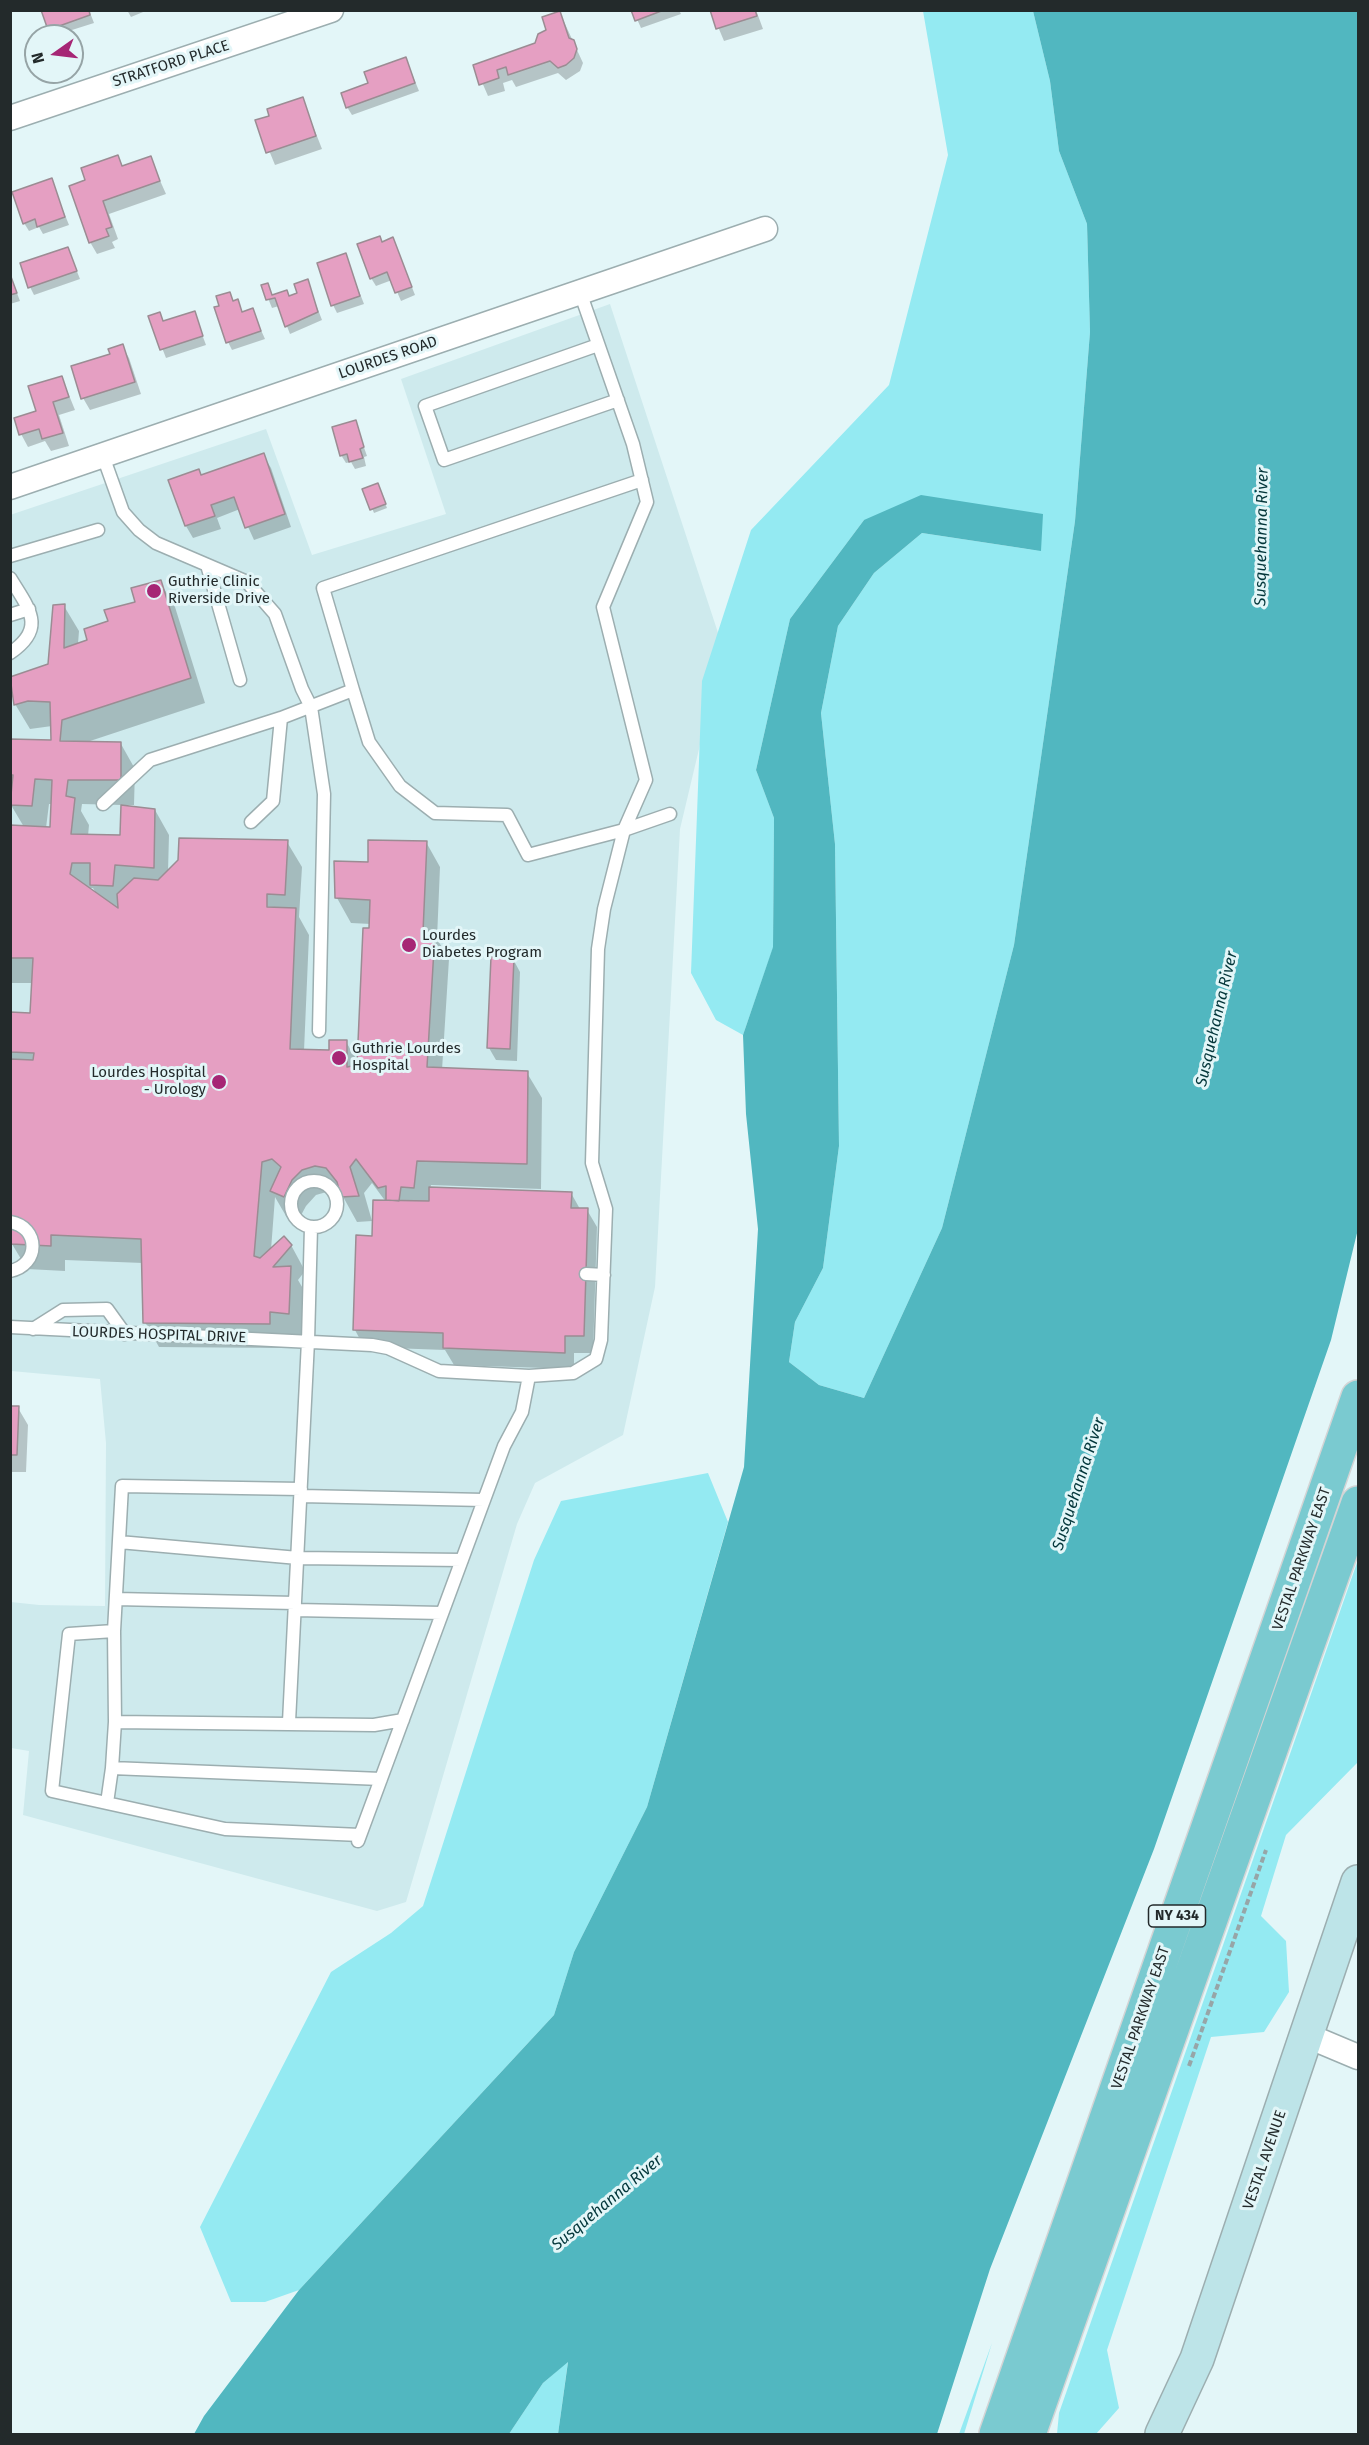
<!DOCTYPE html>
<html>
<head>
<meta charset="utf-8">
<style>
  body { margin:0 }
  #map { position:relative; width:1369px; height:2445px; overflow:hidden; background:#e3f6f8; font-family:"Fira Sans",sans-serif }
  canvas { display:block }
  .frame { position:absolute; inset:0; border:12px solid #232a2b; pointer-events:none }
  .north { position:absolute; left:24px; top:24px; width:60px; height:60px; box-sizing:border-box; background:#e3f6f8; border:2px solid #96a4a6; border-radius:50%; rotate:256deg; font-size:16px; font-weight:700; line-height:24px; text-align:center; color:#232a2b }
  .north::after { content:''; display:block; margin:auto; width:21px; height:27px; background:#a62675; clip-path:polygon(50% 0,100% 100%,50% 72%,0 100%) }
</style>
</head>
<body>
<div id="map">
<canvas width="1369" height="2445"></canvas>
<div class="frame"></div>
<div class="north">N</div>
</div>
<script>
const ctx = document.querySelector('canvas').getContext('2d');
ctx.lineJoin = 'round';
function paint(path, color) {
  ctx.fillStyle = color;
  ctx.fill(path, 'evenodd');
}
function trace(path, color, width, dash) {
  ctx.strokeStyle = color;
  ctx.lineWidth = width;
  ctx.lineCap = dash ? 'butt' : 'round';
  ctx.setLineDash(dash || []);
  ctx.stroke(path);
}
function drawText(font, color, halo, rows, align = 'center') {
  ctx.font = font + ' "Fira Sans",sans-serif';
  ctx.lineWidth = 6;
  ctx.setLineDash([]);
  ctx.textBaseline = 'middle';
  ctx.strokeStyle = halo;
  ctx.fillStyle = color;
  for (const [text, x, y, turn = 0] of rows) {
    ctx.save();
    ctx.translate(x, y);
    ctx.rotate((+turn || 0) * Math.PI / 180);
    ctx.textAlign = isNaN(turn) ? turn : align;
    if (halo) ctx.strokeText(text, 0, 0);
    ctx.fillText(text, 0, 0);
    ctx.restore();
  }
}
paint(new Path2D(`
  M610,304L723,648L680,829L655,1287L623,1435L535,1483L517,1524L406,1902L377,1911L23,1815L29,1751L11,1748V1602L39,1605L105,1606L106,1443L100,1379L11,1371L10,515L266,429L312,555L446,514L401,379Z`), '#ceeaed');
paint(new Path2D(`
  M923,11H1033L1050,81L1059,151L1087,224L1090,332L1075,521L1014,945L942,1228L864,1398L819,1385L789,1362L795,1322L823,1268L839,1146L835,844L821,713L838,626L874,573L922,533L1041,551L864,520L790,619L756,770L774,818L773,948L743,1035L716,1020L691,973L702,681L751,530L889,385L948,155Z
  M708,1473L728,1522L647,1807L574,1952L554,2015L299,2290L265,2302H231L200,2227L331,1972L391,1933L423,1906L534,1560L561,1501Z
  M1358,1560V1762L1286,1835L1261,1916L1286,1941L1289,1992L1264,2032L1211,2037L1107,2350L1119,2408L1096,2434H1057L1059,2413Z
  M992,2343L964,2434H959Z
  M568,2361L558,2434H509L543,2383Z`), '#94eaf2');
paint(new Path2D(`
  M1033,11H1358V1229L1331,1340L1154,1849L990,2269L937,2434H558L568,2362L543,2383L509,2434H194L204,2416L299,2290L554,2015L574,1952L647,1807L744,1467L758,1229L746,1114L743,1035L773,947L774,818L756,770L790,619L864,520L921,495L1043,514L1041,551L922,533L874,573L838,626L821,713L835,844L839,1146L823,1268L795,1322L789,1362L819,1385L864,1398L942,1228L1014,945L1075,521L1090,332L1087,224L1059,151L1050,81Z`), '#51b7c0');
paint(new Path2D(`
  M43,10H89L94,23L53,36Z
  M127,10H148L131,17Z
  M633,10H679L681,14L641,28Z
  M711,10H756L763,29L724,41Z
  M560,13L583,63L580,71L566,80L558,73L516,87L512,80L503,83L505,91L488,96L475,66L536,44Z
  M406,59L419,91L352,115L347,107L370,84Z
  M302,98L322,149L275,165L257,121L271,117Z
  M150,158L166,194L109,214L118,239L112,242L115,248L97,254L90,242L71,187Z
  M51,180L69,225L43,234L39,227L29,231L24,223Z
  M393,239L415,295L401,301L392,280L376,286L371,278L382,243Z
  M68,249L80,279L34,295L30,287Z
  M345,255L364,304L337,313L333,305Z
  M10,275L20,301L10,304Z
  M307,281L322,320L290,334L279,306L272,308L263,286L267,285L273,296L290,297L298,294Z
  M229,293L234,302L237,301L243,313L252,310L265,339L232,350L228,342L221,307Z
  M194,313L206,345L166,358L150,317L159,314L164,322Z
  M122,346L129,358L141,394L90,410L83,398L111,355Z
  M62,378L75,410L59,415L69,446L51,451L45,441L28,447L21,434Z
  M355,422L367,456L364,457L366,466L355,469L351,462L346,463L341,455Z
  M263,455L271,468L291,527L254,540L240,509L217,518L221,529L193,538L186,526L170,481L202,477Z
  M379,488L387,508L374,513L364,489Z
  M160,582L175,607L205,703L84,743L121,744L135,769L134,805H128V807L155,810L169,835L168,872L287,842L302,867L299,917L309,935L304,1051H330L346,1042L359,1063L371,924L351,923L337,898L369,863L426,842L440,867L437,939L449,959L442,1070L527,1073L542,1098L541,1189L431,1185L430,1189L571,1193L580,1209L587,1210L597,1227L593,1353H574V1369L454,1365L445,1350L364,1347L355,1330L374,1237L386,1202L372,1183L364,1193L372,1221L357,1222L341,1193L330,1191L316,1195L306,1206L298,1221L286,1216L275,1197L271,1250L291,1245L305,1271L298,1280L305,1292L303,1338L284,1336L283,1348L159,1347L145,1322L143,1263L65,1260V1271L27,1269L12,1244L10,1014L32,1015L33,983H10V827H24L11,805L10,741L53,742L52,726L30,729L15,704L10,679L50,665L64,606L79,631L78,644L88,641ZM49,804H52L51,829L46,828ZM82,804L122,805V836H88L89,825L81,811ZM87,888H93L97,895Z
  M513,959L520,972L517,1061L496,1060L489,1048Z
  M10,1408H18L28,1425L26,1472H10Z`), '#0003');
const building = new Path2D(`
  M41,10H89L90,15L48,30Z
  M631,10H664L635,21Z
  M710,10H755L757,16L716,29Z
  M560,11L569,38L574,40L577,49L574,58L566,65L558,68L550,61L508,75L506,67L497,70L499,78L479,85L473,65L535,43L538,34L546,30L542,17Z
  M406,57L415,83L346,108L341,93L368,83L364,72Z
  M303,97L316,136L266,153L255,120L269,116L267,109Z
  M118,155L122,166L151,156L160,181L103,201L112,227L106,229L109,236L89,243L69,186L85,180L81,168Z
  M52,178L65,217L37,227L35,219L23,224L12,192Z
  M380,236L382,242L393,237L412,287L395,293L387,272L370,279L357,244Z
  M68,247L77,271L28,288L20,263Z
  M346,253L360,296L331,306L317,263Z
  M10,274L17,293L10,295Z
  M308,279L318,312L285,327L275,298L266,300L261,285L268,283L272,295L287,290L289,296L297,293L294,284Z
  M230,292L233,301L238,299L242,312L253,308L261,331L226,343L214,307L219,306L216,296Z
  M195,311L203,336L160,350L148,316L160,312L163,321Z
  M123,344L135,382L81,399L71,366L110,354L108,349Z
  M62,376L69,397L53,402L63,433L42,439L39,429L19,435L14,418L36,411L28,386Z
  M356,420L364,447L360,449L363,458L349,462L347,454L340,456L332,427Z
  M264,453L285,514L245,528L234,497L211,505L215,516L185,526L168,480L199,469L201,475Z
  M378,483L386,504L370,510L362,489Z
  M161,580L191,678L62,720L60,741L121,742V780H68L66,796L75,798L71,834L120,835L121,805L155,809L154,868L115,865L113,886L90,885V863H72L70,874L118,908L117,894L134,878L158,880L178,860L179,838L288,840L285,895L267,894V907L296,908L290,1049L329,1050V1040H347V1067L357,1065L363,928H369L370,900L335,898L334,861L368,862V840L427,841L423,932H435L427,1067L528,1071L527,1164L417,1161L414,1188L401,1187L399,1201L386,1200V1186L378,1188L356,1159L350,1167L359,1196L341,1197L337,1182L326,1168L315,1166L302,1170L292,1180L284,1197L270,1191L281,1167L272,1159L262,1162L254,1256L260,1258L284,1236L292,1245L273,1267L291,1266L289,1314L270,1312V1324L143,1323L141,1239L51,1235V1246L11,1244L10,1059L33,1060L34,1053L10,1052V1012L30,1013L33,958H10V825L50,827L52,780L35,779L32,806L10,805L13,775H10V739L51,740L50,702L28,701L14,705L10,677L48,664L53,605L65,604L64,648L87,640L84,629L108,621L104,610L135,602L131,588Z
  M491,957L514,958L510,1049L487,1048Z
  M429,1187L572,1192L571,1208H588L584,1336H565V1353L443,1348V1333L353,1330L356,1235L372,1236L373,1200L429,1201Z
  M10,1406H19L17,1455H10Z`);
paint(building, '#e59fc2');
trace(building, '#9b8c93', 1.5);
const lane = new Path2D(`
  M598,345L425,406L444,460L618,400
  M103,456L123,512L139,530L156,543L247,582L275,614L302,689L311,707L324,794L319,1031
  M10,556L98,530
  M207,565L240,680
  M10,578C29,609 47,628 10,653
  M10,615L29,609
  M353,690L323,588L642,480
  M103,804L150,760L281,718L353,690L369,742L400,786L435,813L507,815L528,855L624,830L646,780L603,607L647,502L633,444L580,292
  M251,822L273,801L281,718
  M291 1204a23 23 0 1 1 46 0a23 23 0 1 1-46 0Z
  M10,1222C40,1227 40,1265 10,1271
  M586,1274L604,1275
  M10,1327L372,1345L388,1348L439,1371L529,1376L573,1373L596,1359L601,1340L606,1209L592,1163L598,949L604,909L624,830L670,814
  M33,1329L63,1310L107,1309L125,1334
  M301,1496L484,1500
  M119,1542L298,1558L462,1560
  M116,1599L295,1603
  M295,1610L442,1613
  M114,1631L122,1486L301,1489
  M115,1722L374,1725L403,1720
  M289,1722L308,1341L311,1227
  M107,1803L112,1768
  M360,1835L225,1829L52,1791L69,1634L114,1631L115,1722L112,1768L381,1779
  M358,1841L504,1446L522,1412L529,1376`);
const street = new Path2D(`
  M10,118L331,10
  M10,487L765,229
  M1308,2036L1358,2057`);
const secondary = new Path2D(`
  M1162,2434L1197,2359L1358,1882`);
const primary = new Path2D(`
  M996,2434L1358,1397
  M1029,2434L1358,1503`);
trace(lane, '#9caeb0', 15);
trace(street, '#9caeb0', 27);
trace(secondary, '#9caeb0', 36);
trace(primary, '#d3d4d5', 36);
trace(new Path2D(`
  M1189,2066L1266,1850`), '#97a5a7', 4, [6, 3]);
trace(lane, '#fff', 12);
trace(street, '#fff', 24);
trace(secondary, '#bde4e8', 33);
trace(primary, '#7acad0', 33);
for (const [x, y, r, color] of [
  [154,591,8,"#a62675"],
  [409,945,8,"#a62675"],
  [339,1058,8,"#a62675"],
  [219,1082,8,"#a62675"]
]) {
  const dot = new Path2D();
  dot.arc(x, y, r, 0, 2 * Math.PI);
  ctx.fillStyle = color;
  ctx.fill(dot);
  trace(dot, '#e3f6f8', 2);
}
for (const [x, y, w] of [
  [1177,1916,57]
]) {
  const box = new Path2D();
  box.roundRect(x - w / 2, y - 11, w, 22, 4.5);
  ctx.fillStyle = '#e3f6f8';
  ctx.fill(box);
  trace(box, '#232a2b', 1.5);
}
drawText('bold 14px', '#232a2b', null, [
  ["NY 434",1177,1916]
]);
drawText('15px', '#232a2b', '#e3f6f8', [
  ["STRATFORD PLACE",171,64,-18],
  ["LOURDES ROAD",388,358,-19],
  ["LOURDES HOSPITAL DRIVE",159,1335,2],
  ["VESTAL PARKWAY EAST",1302,1559,-71],
  ["VESTAL PARKWAY EAST",1141,2018,-71],
  ["VESTAL AVENUE",1265,2160,-71]
]);
drawText('15px', '#232a2b', '#e3f6f8', [
  ["Guthrie Clinic",168,582],
  ["Riverside Drive",168,599],
  ["Lourdes",422,936],
  ["Diabetes Program",422,953],
  ["Guthrie Lourdes",352,1049],
  ["Hospital",352,1066],
  ["Lourdes Hospital",206,1073,"right"],
  ["- Urology",206,1090,"right"]
], 'left');
drawText('italic 16px', '#03363a', '#e3f6f8', [
  ["Susquehanna River",1262,537,-89],
  ["Susquehanna River",1217,1019,-77],
  ["Susquehanna River",1079,1484,-72],
  ["Susquehanna River",607,2203,-40]
]);
</script>
</body>
</html>
